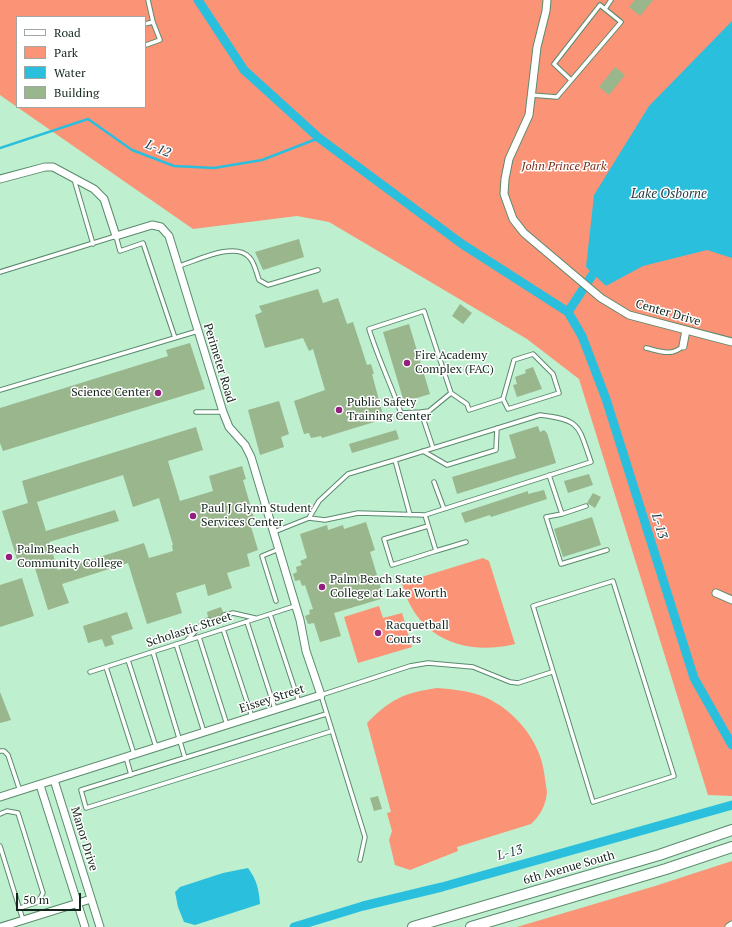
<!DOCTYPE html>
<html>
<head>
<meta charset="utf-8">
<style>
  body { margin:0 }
  #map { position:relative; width:732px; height:927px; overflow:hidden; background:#beefcf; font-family:"PT Serif",serif }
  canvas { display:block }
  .legend { position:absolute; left:16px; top:16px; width:130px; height:92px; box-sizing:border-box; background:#fff; border:1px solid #a1a8a4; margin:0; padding:5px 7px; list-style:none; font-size:12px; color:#13261b }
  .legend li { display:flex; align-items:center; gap:8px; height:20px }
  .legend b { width:20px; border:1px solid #a1a8a4 }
  .scale { position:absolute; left:16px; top:893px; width:65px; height:18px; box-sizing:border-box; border:2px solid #13261b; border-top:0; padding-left:5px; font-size:12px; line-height:14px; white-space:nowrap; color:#13261b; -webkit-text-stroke:3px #fff; paint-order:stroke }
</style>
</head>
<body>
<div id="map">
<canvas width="732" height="927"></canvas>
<ul class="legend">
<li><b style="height:5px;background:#fff"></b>Road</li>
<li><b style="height:11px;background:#fb9376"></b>Park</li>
<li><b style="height:11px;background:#2bbfde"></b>Water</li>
<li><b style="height:11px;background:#99b68c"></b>Building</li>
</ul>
<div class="scale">50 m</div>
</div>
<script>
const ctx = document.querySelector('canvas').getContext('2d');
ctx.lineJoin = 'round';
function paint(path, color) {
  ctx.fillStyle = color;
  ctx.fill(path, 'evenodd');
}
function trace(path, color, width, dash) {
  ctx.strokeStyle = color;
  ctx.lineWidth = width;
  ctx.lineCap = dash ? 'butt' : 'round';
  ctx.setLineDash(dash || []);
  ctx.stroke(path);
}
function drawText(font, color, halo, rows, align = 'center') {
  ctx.font = font + ' "PT Serif",serif';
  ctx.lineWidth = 3;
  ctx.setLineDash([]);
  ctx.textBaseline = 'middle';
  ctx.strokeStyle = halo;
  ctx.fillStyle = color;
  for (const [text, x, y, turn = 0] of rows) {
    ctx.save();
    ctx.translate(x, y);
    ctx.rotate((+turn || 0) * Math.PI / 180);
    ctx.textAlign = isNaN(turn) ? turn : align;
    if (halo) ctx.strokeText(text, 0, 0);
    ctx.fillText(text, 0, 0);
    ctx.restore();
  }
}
paint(new Path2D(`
  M0,0H732V796L708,795L579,379L527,339L329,222L297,216L193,229L17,107H145V17H17V107L0,95Z
  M483,558L489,561L515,644C464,657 415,637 402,583Z
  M379,606L383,618L402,613L412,647L358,663L344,617Z
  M437,688C450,689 463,690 476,694C504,702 530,728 540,756C544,767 545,780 547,792C546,805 540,816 531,824L457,847L458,851L410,870L395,865L389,840L392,831L387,813L391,812L367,723C391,699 403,693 437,688Z
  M732,861V927H517L655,886Z`), '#fb9376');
paint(new Path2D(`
  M732,21V258L707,250L643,266L606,286L586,267L594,195L649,106Z
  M248,868C257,880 259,890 260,904L195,925L184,922L178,907L175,892L180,887L223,873Z`), '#2bbfde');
trace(new Path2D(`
  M0,148L88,119L132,150L174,166L214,168L262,160L319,138`), '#2bbfde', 2.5);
trace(new Path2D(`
  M198,0L244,70L319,138L462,244L568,312L582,336L606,399L694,678L732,745
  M568,312L593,274
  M294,927L363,906L442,887L732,805`), '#2bbfde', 9);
paint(new Path2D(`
  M635,0H653L640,16L629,7Z
  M615,67L625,75L609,95L599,87Z
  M299,239L304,257L263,270L255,252Z
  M318,289L323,303L338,298L347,324L353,322L367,365L371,364L374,374H372L384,419L322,438L321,436L311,438L309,433L304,434L294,401L325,390L313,349L309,351L303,338L265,348L255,315L262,312L259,306Z
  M460,304L472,313L463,324L452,316Z
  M409,324L430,394L404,402L383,332Z
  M190,343L205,389L3,451L0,443V408L168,356L166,350Z
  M533,367L542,389L517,397L513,385L517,384L515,377L526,373L525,370Z
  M279,401L289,434L281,437L284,447L260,455L248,410Z
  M538,426L540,432L544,430L547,433L556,463L457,494L452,477L516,458L509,435Z
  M196,427L203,450L168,461L180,501L213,491L209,476L242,466L246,479L243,480L254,518L249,520L258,550L247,554L250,566L227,573L232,588L208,596L205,584L176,593L182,613L147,624L128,563L62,584L69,603L48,610L34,565L20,569L2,511L28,503L22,481ZM123,475L133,507L159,498L173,545H172L173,551L149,558L144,543L58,570L49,542L119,521L115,510L46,531L37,502Z
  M396,430L399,439L352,453L349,444Z
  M589,474L593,485L568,493L564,481Z
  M544,490L547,499L491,517L490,515L465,523L461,513L528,491V494Z
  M593,493L601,497L595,508L587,503Z
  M592,517L601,545L563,557L554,529Z
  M366,522L375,550L370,552L384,598L334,613L341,636L320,642L314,623L308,624L305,616L310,614L309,610L313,609L305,585L302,586L300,580L295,581L293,574L297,572L296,567L302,565L300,561L307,558L300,534L327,525L328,530L343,525L344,529Z
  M22,578L34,616L0,627V585Z
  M221,607L223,612L221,616L226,622L211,626L212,619L208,617L207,612Z
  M127,612L133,629L111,636L114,644L105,647L102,639L88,643L83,626Z
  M0,692L11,720L0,723Z
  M378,796L382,809L374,811L370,798Z`), '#99b68c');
const lane = new Path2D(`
  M605,9L611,0
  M145,24L153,22L148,0
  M146,45L160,40L153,22
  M531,95L557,97L621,22L600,5L554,64L571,80
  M74,179L93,244
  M179,266C196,261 235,241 249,257C255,263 256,272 259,280L268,285L318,270
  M0,272L116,236L120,251L143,243L175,338
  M646,348C659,351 672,357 683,346
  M0,390L198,331
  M451,393L467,404L469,410L503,399L514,360L533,354L553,374L559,393L508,409L503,399
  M196,412H223
  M421,412L429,411L451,393L424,311L369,329C378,358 391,385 401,413L421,412L433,448
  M423,451L447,465L496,450L497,428
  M395,460L540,415C581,420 578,425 591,462L425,515
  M549,475L562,514L586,506
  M434,482L444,509
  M562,514L546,517L561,564L607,550
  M309,518L319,501L348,474L395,460L410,515
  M428,526L384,539L392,565L436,551
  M274,532L309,518L325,520L358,513L425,515L436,551L466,542
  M613,581L674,776L593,802L533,606Z
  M276,601L262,556L279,549
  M270,614L299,702
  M224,615L233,613L255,618
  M247,622L275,709
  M223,629L252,717
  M199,637L227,725
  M187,640L205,621L209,620
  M176,644L204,732
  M153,652L185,758
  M128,660L156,747
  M106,667L134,754
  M90,672L295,606
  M326,714L81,790L86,808L332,731
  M0,751H4L8,755L20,791
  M126,757L131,775
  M0,814L7,811L18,813L43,893L38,902L20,908
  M0,846L23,920
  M360,860L365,837L321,695L410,666L428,663L473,667L510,682L518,683L552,672`);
const street = new Path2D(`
  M547,0L546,11L537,47L529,115L509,159L505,179L504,194L513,219L524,233L601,298L629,315L732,342
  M0,179L45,167H53L94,189L104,199L116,236L152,225L161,227L169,236L223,412L229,427L245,445L251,457L300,620L306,651L321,695L0,797
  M683,346L686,330
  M716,593L732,600
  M54,780L100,927
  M40,785L85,927
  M1,927L91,899
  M729,927L732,925`);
const secondary = new Path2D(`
  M413,927L659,855L732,830
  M471,927L666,869L732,847`);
trace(lane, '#5b8a6d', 5.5);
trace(street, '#5b8a6d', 9);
trace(secondary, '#5b8a6d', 12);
trace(lane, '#fff', 3.5);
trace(street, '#fff', 7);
trace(secondary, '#fff', 10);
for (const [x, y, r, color] of [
  [407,363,4,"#93207f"],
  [158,393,4,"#93207f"],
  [339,410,4,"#93207f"],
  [193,516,4,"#93207f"],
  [9,557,4,"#93207f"],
  [322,587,4,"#93207f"],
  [378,633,4,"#93207f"]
]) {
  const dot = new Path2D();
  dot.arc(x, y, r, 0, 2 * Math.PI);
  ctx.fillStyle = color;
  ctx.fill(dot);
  trace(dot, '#fff', 1.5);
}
drawText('italic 12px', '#7d311c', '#fff', [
  ["John Prince Park",564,167]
]);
drawText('12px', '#13261b', '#fff', [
  ["Center Drive",668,313,16],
  ["Perimeter Road",219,363,73],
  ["Scholastic Street",189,630,-18],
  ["Eissey Street",272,699,-18],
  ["Manor Drive",84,839,73],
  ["6th Avenue South",569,868,-16]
]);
drawText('12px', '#13261b', '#fff', [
  ["Fire Academy",415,356],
  ["Complex (FAC)",415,370],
  ["Science Center",150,393,"right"],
  ["Public Safety",347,403],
  ["Training Center",347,417],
  ["Paul J Glynn Student",201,509],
  ["Services Center",201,523],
  ["Palm Beach",17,550],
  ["Community College",17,564],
  ["Palm Beach State",330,580],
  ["College at Lake Worth",330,594],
  ["Racquetball",386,626],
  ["Courts",386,640]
], 'left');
drawText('italic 13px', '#1e3b43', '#fff', [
  ["L-12",158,149,22],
  ["Lake Osborne",669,194],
  ["L-13",659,526,73],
  ["L-13",510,853,-16]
]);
</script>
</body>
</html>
